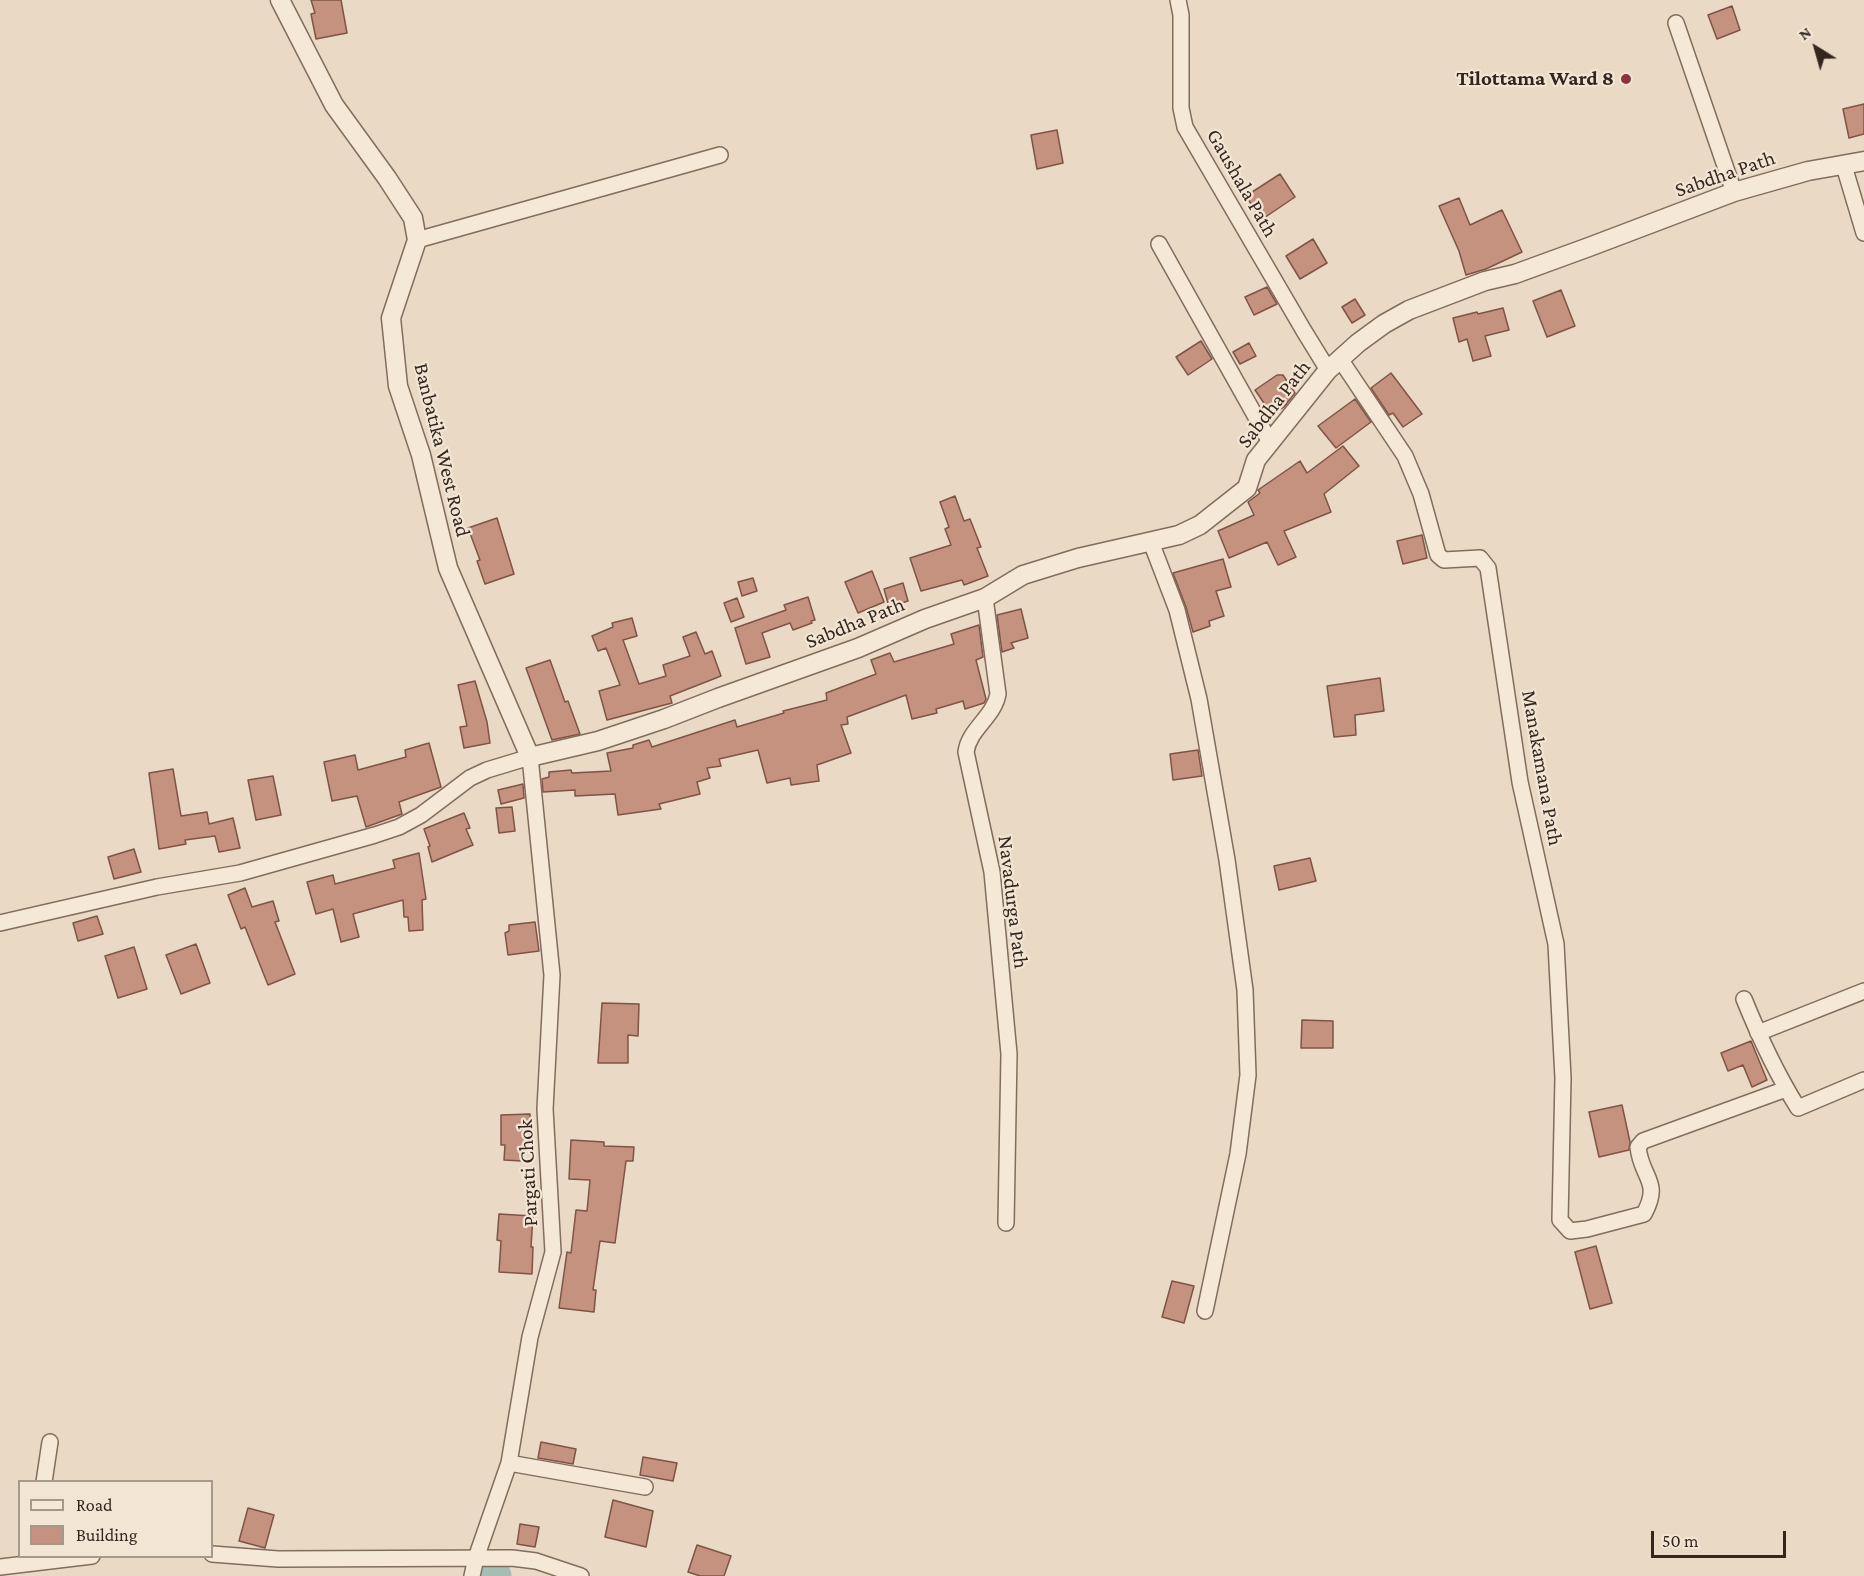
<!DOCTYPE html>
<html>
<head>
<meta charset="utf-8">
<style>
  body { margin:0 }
  #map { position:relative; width:1864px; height:1576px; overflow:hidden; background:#e9d9c5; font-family:"Crimson Pro",serif }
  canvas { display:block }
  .legend { position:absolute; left:18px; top:1480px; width:195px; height:78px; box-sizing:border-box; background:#f2e5d4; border:2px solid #a6998c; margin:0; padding:8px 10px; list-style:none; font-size:18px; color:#34261f }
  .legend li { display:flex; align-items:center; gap:12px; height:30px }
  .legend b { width:30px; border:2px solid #a6998c }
  .north { position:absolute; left:1786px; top:18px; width:60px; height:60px; -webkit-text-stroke:4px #f2e5d4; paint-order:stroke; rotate:323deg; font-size:16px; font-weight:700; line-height:24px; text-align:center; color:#34261f }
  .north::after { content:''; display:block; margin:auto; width:21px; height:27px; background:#34261f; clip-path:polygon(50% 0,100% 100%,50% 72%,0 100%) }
  .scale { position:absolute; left:1651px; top:1531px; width:135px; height:27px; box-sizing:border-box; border:3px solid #34261f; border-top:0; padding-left:8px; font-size:18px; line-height:21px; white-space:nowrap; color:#34261f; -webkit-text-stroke:4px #f2e5d4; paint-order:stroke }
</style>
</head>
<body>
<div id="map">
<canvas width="1864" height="1576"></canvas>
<ul class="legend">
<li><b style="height:8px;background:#f5e8d7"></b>Road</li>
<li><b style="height:16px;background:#c4927f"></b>Building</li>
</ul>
<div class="north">N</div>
<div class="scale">50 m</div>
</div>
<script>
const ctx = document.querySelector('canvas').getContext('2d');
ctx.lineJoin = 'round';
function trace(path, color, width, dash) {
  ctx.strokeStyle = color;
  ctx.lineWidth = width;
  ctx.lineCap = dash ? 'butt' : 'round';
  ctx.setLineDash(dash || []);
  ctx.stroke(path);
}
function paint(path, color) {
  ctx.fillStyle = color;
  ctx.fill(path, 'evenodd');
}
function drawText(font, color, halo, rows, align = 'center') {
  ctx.font = font + ' "Crimson Pro",serif';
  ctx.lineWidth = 4.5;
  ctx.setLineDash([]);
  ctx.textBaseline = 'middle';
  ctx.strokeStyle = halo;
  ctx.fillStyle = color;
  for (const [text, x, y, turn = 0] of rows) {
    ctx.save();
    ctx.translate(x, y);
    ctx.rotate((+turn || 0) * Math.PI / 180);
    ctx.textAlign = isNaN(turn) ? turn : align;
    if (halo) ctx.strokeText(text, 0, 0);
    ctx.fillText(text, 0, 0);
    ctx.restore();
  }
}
trace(new Path2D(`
  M493,1576H495`), '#a6bdb3', 33);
const building = new Path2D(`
  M311,0H341L347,33L316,39L311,14L315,13Z
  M1732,6L1740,30L1717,39L1708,15Z
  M1864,104V134L1849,138L1843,109Z
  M1057,130L1063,163L1037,169L1031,135Z
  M1280,174L1295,197L1261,220L1246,196Z
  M1459,198L1470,225L1502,210L1522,252L1486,269L1466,275L1459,251L1439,206Z
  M1313,239L1327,263L1300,279L1286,256Z
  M1267,287L1277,304L1254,315L1245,297Z
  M1561,290L1575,326L1547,337L1533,301Z
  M1355,299L1365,315L1352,323L1342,307Z
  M1503,308L1509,330L1485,336L1491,356L1473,361L1467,339L1459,342L1453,318L1477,312L1478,314Z
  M1201,341L1212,359L1188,375L1176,357Z
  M1249,343L1256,356L1240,364L1233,352Z
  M1391,373L1422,414L1403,427L1393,413L1389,415L1371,388Z
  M1277,375H1283L1295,393L1284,407L1272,415L1255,390Z
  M1355,399L1371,422L1336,448L1318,426Z
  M1343,446L1359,466L1324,494L1331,512L1284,531L1296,557L1278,565L1267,542L1229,558L1218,531L1254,515L1248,502L1260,493L1258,490L1300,461L1307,473Z
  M955,496L964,521L970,519L981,547L977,548L988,576L964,585L962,580L921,591L910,558L951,545L945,529L949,527L940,502Z
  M497,518L514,574L485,584L477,561L480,560L468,528Z
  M1422,535L1427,558L1403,564L1397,541Z
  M1223,559L1231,587L1216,591L1224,616L1209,621L1210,626L1193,632L1186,607L1173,573Z
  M872,571L884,602L858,613L845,582Z
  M753,578L757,591L742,596L738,582Z
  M903,583L908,601L889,607L884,589Z
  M808,597L815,620L811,621L812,623L793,630L790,623L762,633L770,657L746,664L735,628L786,610L784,605Z
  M737,598L744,617L731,622L724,603Z
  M1021,609L1028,638L1011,643L1014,648L1002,652L997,615Z
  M632,618L637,636L623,640L639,684L666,676L663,665L690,656L683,637L696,632L705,654L712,651L721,676L670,696L672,703L607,720L599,691L620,685L606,648L598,651L592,636L613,627L612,623Z
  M979,625L983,657L976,660L986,699L984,703L965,709L963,701L936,709L937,713L912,719L906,695L847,717L848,724L841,725L851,753L817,765L819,781L791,785L790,778L767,783L758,750L719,759L721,766L707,768L710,778L697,782L700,794L659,804L661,809L618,815L615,794L575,796V790L543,792L542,779L549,777V772L571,770L572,773L611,771L607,753L633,748V745L649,740L652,747L735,720L737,727L784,713L783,711L827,700L826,693L876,674L871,660L890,653L894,662L954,644L951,634Z
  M550,660L565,702L568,701L580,734L552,740L526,668Z
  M1380,678L1384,711L1355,715L1356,735L1334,737L1327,686Z
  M475,681L487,722L490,743L464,748L460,727L467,726L458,685Z
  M429,743L441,787L399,802L402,814L366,827L357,796L332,801L324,762L355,755L358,770L406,757L405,750Z
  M1198,750L1202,776L1173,780L1170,754Z
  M173,769L181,816L207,812L209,824L233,818L240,848L219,852L215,836L185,840L186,844L159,849L149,773Z
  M273,776L281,815L256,820L248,780Z
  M523,784L524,798L501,804L498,790Z
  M512,807L515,831L499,833L496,808Z
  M464,813L470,828L466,829L473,845L432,862L428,847L430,846L424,829Z
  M134,849L141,872L114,879L108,857Z
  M419,853L426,899L422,900L423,930L409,931L408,917H404L403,900L353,914L359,937L341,942L333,909L316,914L307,882L333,875L335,884L395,868L393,860Z
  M1310,858L1316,881L1279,890L1274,866Z
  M245,888L252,907L273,901L279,921L275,922L295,974L268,985L245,927L241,929L228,895Z
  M97,916L103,934L78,941L73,923Z
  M535,922L539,951L508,955L505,933L509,931V925Z
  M196,944L210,983L181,994L166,955Z
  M134,947L147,989L118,998L105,956Z
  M602,1003L639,1004L638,1036L628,1035V1063H598Z
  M1302,1020L1333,1021V1048H1301Z
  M1751,1041L1767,1080L1752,1087L1743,1065L1728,1071L1721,1053Z
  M1622,1105L1630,1142L1629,1150L1599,1157L1589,1112Z
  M530,1114V1144H524L522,1161L504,1160L505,1145H501V1115Z
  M571,1140L604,1142V1146L634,1147L633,1161H626L615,1243L600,1241L593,1290H596L594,1312L559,1308L567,1252L571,1253L576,1210L587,1211L590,1180L569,1179Z
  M499,1214L533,1216L531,1247H533L532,1274L499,1272L501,1241L497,1240Z
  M1596,1246L1612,1303L1590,1309L1575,1252Z
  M1172,1281L1194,1286L1184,1323L1162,1317Z
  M541,1442L576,1449L573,1464L538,1458Z
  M643,1457L677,1463L673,1481L640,1475Z
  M613,1500L653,1511L646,1547L605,1537Z
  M248,1508L274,1515L265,1548L239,1541Z
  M520,1524L539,1527L535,1547L517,1544Z
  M697,1545L731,1556L724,1576H700L688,1572Z`);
paint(building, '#c4927f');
trace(building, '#7f5445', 1.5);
const minor = new Path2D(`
  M1178,0L1181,15V108L1185,127L1304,331L1328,370
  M1676,23L1734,192
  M1844,166L1864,233
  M417,240L720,155
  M1159,244L1270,442
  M1340,359L1405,456L1421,494L1438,555L1444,560L1480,558L1488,568L1520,782L1556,944L1563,1078L1560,1220L1570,1231L1587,1229L1644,1214C1662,1181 1641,1178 1638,1147L1643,1141L1786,1089
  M1151,542L1177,610L1199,699L1227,860L1245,990L1248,1075L1238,1154L1205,1311
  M985,598L998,694C994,717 969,729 966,752L992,872L1009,1054L1006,1223
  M0,923L157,887L240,873L375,835L399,827L421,815L470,778L487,770L530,757L552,975L545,1109L553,1252L530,1337L509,1463L476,1558L472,1576
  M1744,999C1759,1036 1776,1073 1798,1108L1864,1080
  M1758,1033L1864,991
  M509,1463L645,1487
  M44,1482L50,1442
  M212,1554L278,1559L512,1558L536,1561L581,1576
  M0,1567L92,1556`);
const tertiary = new Path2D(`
  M280,0L334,105L387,178L413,218L417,240L391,318L398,386L421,455L448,568L530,757L598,741L664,719L718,698L858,648L925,619L985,598L1023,575L1078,558L1179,535L1200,525L1247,488L1256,460L1328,370L1358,343L1384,324L1409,310L1485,281L1515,274L1589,247L1734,192L1808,171L1864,161`);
trace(minor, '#826c5d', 18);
trace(tertiary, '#826c5d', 21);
trace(minor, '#f5e8d7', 15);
trace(tertiary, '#f5e8d7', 18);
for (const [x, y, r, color] of [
  [1626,79,6,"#8b3341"]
]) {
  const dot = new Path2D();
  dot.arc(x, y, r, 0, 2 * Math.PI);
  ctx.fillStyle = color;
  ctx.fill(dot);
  trace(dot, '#f2e5d4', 2);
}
drawText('bold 21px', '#34261f', '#f2e5d4', [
  ["Tilottama Ward 8",1614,79]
], 'right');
drawText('21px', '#34261f', '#f2e5d4', [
  ["Sabdha Path",1725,174,-19],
  ["Gaushala Path",1242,183,60],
  ["Sabdha Path",1274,404,-52],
  ["Banbatika West Road",442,450,76],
  ["Sabdha Path",855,623,-22],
  ["Manakamana Path",1542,768,80],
  ["Navadurga Path",1013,902,83],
  ["Pargati Chok",528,1173,-93]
]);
</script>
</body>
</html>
